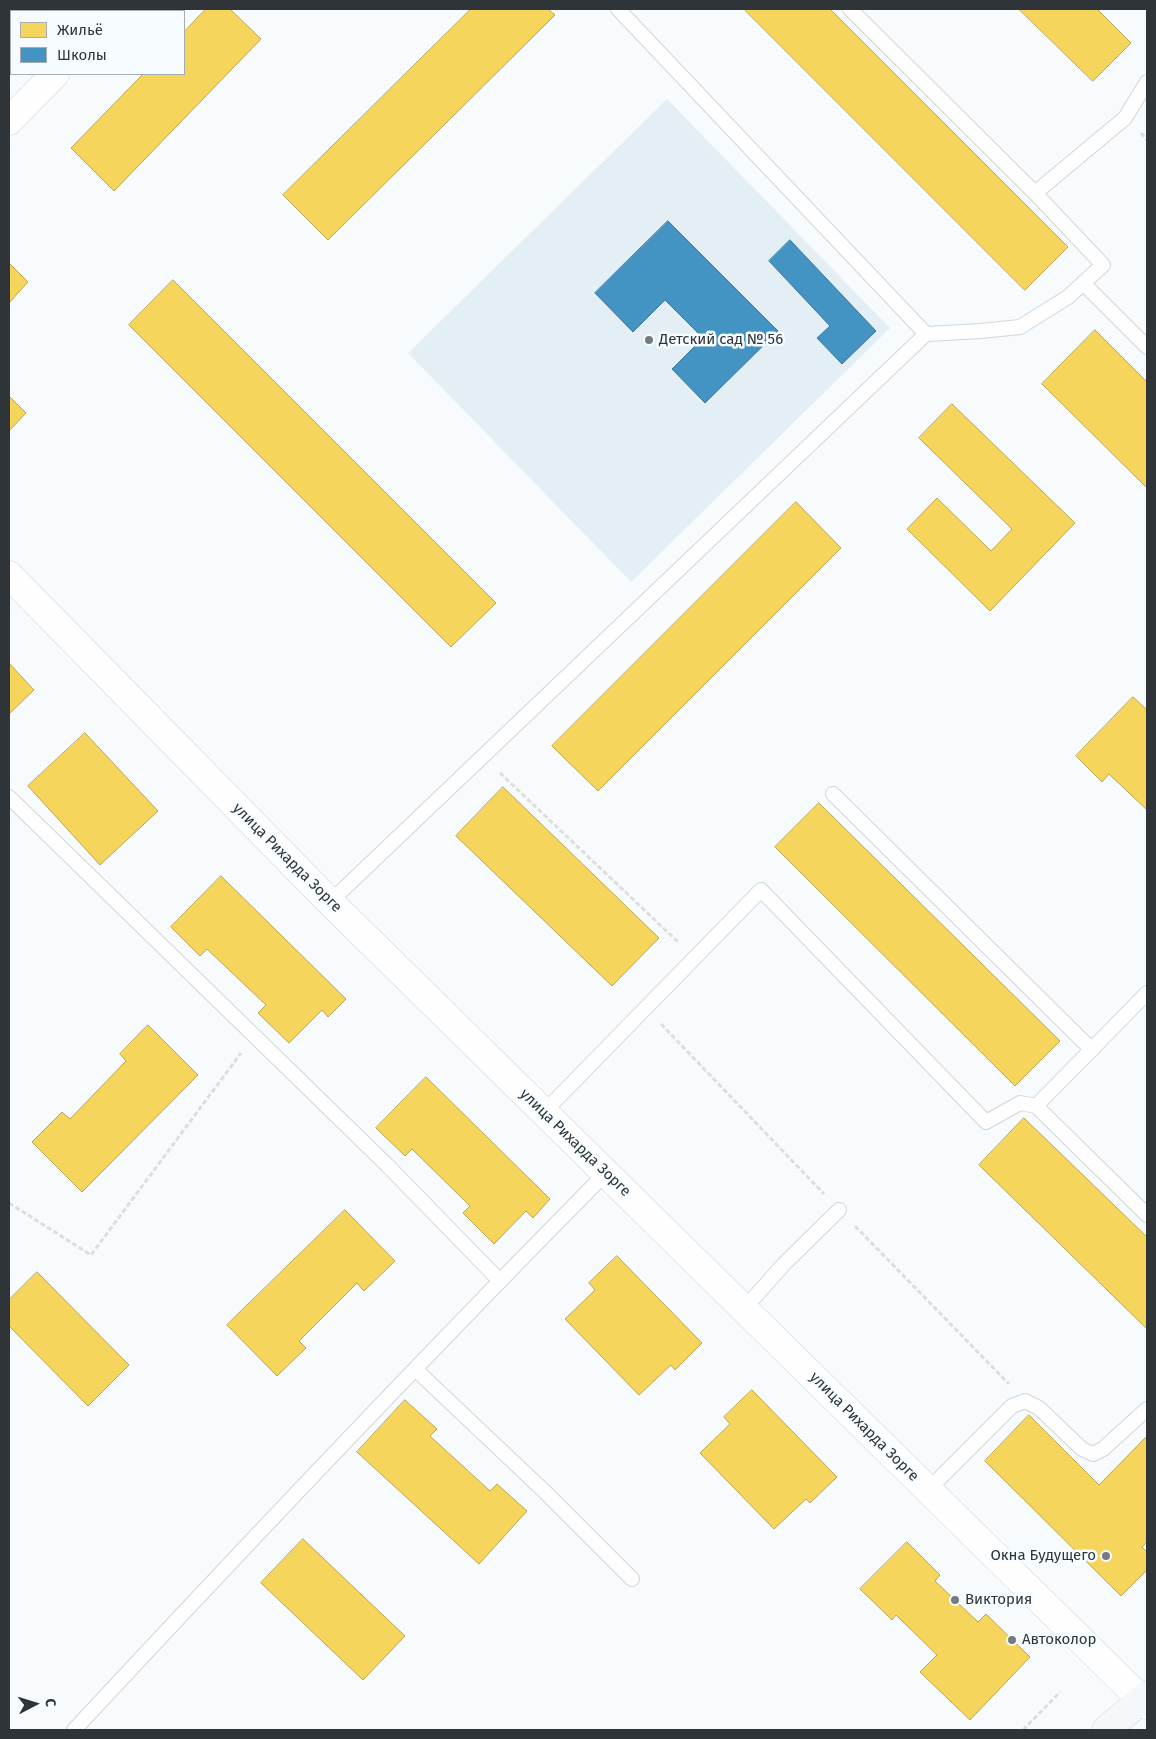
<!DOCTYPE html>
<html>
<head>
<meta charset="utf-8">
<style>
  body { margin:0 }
  #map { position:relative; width:1156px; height:1739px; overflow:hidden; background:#f8fbfd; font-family:"Fira Sans",sans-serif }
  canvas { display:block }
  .frame { position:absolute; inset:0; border:10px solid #2e3437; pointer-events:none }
  .legend { position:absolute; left:10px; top:10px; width:175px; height:65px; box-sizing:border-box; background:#f6fcff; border:1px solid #a6acaf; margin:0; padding:6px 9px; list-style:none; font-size:15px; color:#2e3437 }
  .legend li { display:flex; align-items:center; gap:10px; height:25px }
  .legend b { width:25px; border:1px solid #a6acaf }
  .north { position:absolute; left:10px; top:1679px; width:50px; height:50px; -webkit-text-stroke:4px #f6fcff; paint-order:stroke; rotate:85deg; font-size:14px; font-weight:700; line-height:20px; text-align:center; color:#2e3437 }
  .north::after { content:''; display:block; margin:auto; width:18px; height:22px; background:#2e3437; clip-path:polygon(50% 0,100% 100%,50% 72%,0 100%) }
</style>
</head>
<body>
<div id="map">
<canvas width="1156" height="1739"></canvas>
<div class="frame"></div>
<ul class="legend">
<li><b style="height:14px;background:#f6d55c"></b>Жильё</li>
<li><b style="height:14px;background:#4393c3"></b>Школы</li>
</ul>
<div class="north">С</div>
</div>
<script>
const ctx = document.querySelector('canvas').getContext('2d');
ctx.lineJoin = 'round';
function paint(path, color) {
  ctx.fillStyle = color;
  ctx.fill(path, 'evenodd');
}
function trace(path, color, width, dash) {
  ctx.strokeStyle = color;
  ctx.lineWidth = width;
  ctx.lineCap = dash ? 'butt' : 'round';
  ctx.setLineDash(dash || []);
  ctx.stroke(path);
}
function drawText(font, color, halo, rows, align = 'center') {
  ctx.font = font + ' "Fira Sans",sans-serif';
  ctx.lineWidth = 5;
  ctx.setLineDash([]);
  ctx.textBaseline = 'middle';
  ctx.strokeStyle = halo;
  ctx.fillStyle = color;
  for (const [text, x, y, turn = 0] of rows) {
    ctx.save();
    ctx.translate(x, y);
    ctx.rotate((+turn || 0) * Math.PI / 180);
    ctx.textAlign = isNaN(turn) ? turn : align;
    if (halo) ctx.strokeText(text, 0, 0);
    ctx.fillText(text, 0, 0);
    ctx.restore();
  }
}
paint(new Path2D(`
  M667,99L890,328L631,582L408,353Z`), '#e3eff4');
const homes = new Path2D(`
  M9,9H32L34,11H11V50L9,47Z
  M206,9H230L261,39L114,191L71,148L143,74H184V32Z
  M471,9H548L555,15L328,240L283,195Z
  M744,9H830L1068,247L1025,290Z
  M1019,9H1097L1131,43L1093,81Z
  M9,263L28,282L9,303Z
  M173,280L496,603L451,647L129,325Z
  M1095,330L1147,382V488L1042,384Z
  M9,396L26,413L9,431Z
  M952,404L1075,523L990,611L907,529L937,498L991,551L1012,529L919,438Z
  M796,502L841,548L598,791L552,746Z
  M9,663L34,690L9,714Z
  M1133,697L1147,710V810L1109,774L1102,782L1076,756Z
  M85,733L158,811L100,865L28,786Z
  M503,787L659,938L612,986L456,836Z
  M819,803L1060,1041L1015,1086L775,847Z
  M221,876L346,999L328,1017L322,1010L289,1043L258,1013L266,1005L207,949L200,956L171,927Z
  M148,1025L198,1075L82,1192L32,1142L62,1112L70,1119L126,1061L120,1054Z
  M426,1077L550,1199L533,1218L526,1211L494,1244L463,1213L470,1206L412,1149L405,1156L376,1128Z
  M1024,1118L1147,1237V1329L979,1165Z
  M345,1210L395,1261L364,1291L357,1283L299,1341L306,1348L277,1376L227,1325Z
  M617,1256L702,1343L675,1370L671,1365L639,1395L565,1319L595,1290L589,1283Z
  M37,1272L129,1365L88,1406L9,1326V1300Z
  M752,1390L837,1477L810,1503L806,1499L774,1529L700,1453L730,1424L724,1417Z
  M405,1400L437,1429L430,1436L490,1491L497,1484L527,1511L479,1564L357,1452Z
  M1029,1415L1099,1485L1147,1436V1542L1142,1547L1147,1552V1570L1121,1596L985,1461Z
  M303,1539L405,1636L363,1680L261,1583Z
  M907,1542L940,1575L935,1581L978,1622L986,1614L1030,1657L970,1720L920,1672L937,1655L896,1615L892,1620L860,1589Z`);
paint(homes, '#f6d55c');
trace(homes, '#baa551', 1);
const schools = new Path2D(`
  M668,221L778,331L705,403L672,369L703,338L665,300L633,332L595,293Z
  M790,240L876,331L842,364L817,338L830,326L769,261Z`);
paint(schools, '#4393c3');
trace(schools, '#3d7699', 1);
const service = new Path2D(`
  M618,9L926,334
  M850,9L1035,193
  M1083,283L1147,347
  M833,794L1092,1050
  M9,797L387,1165L500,1281
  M330,902L926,334L981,331L1020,327L1068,297L1103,265L1035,193L1125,118L1147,82
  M1036,1106L1147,993
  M544,1112L761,890L986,1122L1020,1103L1036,1106L1147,1215
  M744,1309L784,1264L839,1210
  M415,1369L544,1491L632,1579
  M928,1490L1012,1406L1025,1401L1039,1408L1082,1449L1093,1454L1103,1449L1147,1409
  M74,1730C249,1542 425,1356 606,1173`);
const minor = new Path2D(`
  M117,11L119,9
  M9,121L55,74
  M9,575L330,902L1147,1705`);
const secondary = new Path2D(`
  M1106,1730L1147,1695`);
trace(service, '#d2d6d8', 16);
trace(minor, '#d2d6d8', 29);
trace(secondary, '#d2d6d8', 29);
trace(new Path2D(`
  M1141,133L1147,140
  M500,773L678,942
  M661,1024L824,1194
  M9,1203L91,1255L241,1053
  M855,1226L1009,1384
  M1023,1730L1060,1692`), '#dddede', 3, [5, 2.5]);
trace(service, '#fefeff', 14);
trace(minor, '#fefeff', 28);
trace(secondary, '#f4f8fa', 28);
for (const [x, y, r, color] of [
  [649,340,5,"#757a7c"],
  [1106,1556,5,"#757a7c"],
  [955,1600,5,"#757a7c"],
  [1012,1640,5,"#757a7c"]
]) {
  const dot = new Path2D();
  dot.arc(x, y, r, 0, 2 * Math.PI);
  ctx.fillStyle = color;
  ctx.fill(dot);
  trace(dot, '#f6fcff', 2);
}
drawText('15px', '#2e3437', '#f6fcff', [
  ["Детский сад № 56",659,340],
  ["Окна Будущего",1096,1556,"right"],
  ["Виктория",965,1600],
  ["Автоколор",1022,1640]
], 'left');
drawText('15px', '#2e3437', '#f6fcff', [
  ["улица Рихарда Зорге",287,858,45],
  ["улица Рихарда Зорге",575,1143,44],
  ["улица Рихарда Зорге",864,1427,45]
]);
</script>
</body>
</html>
